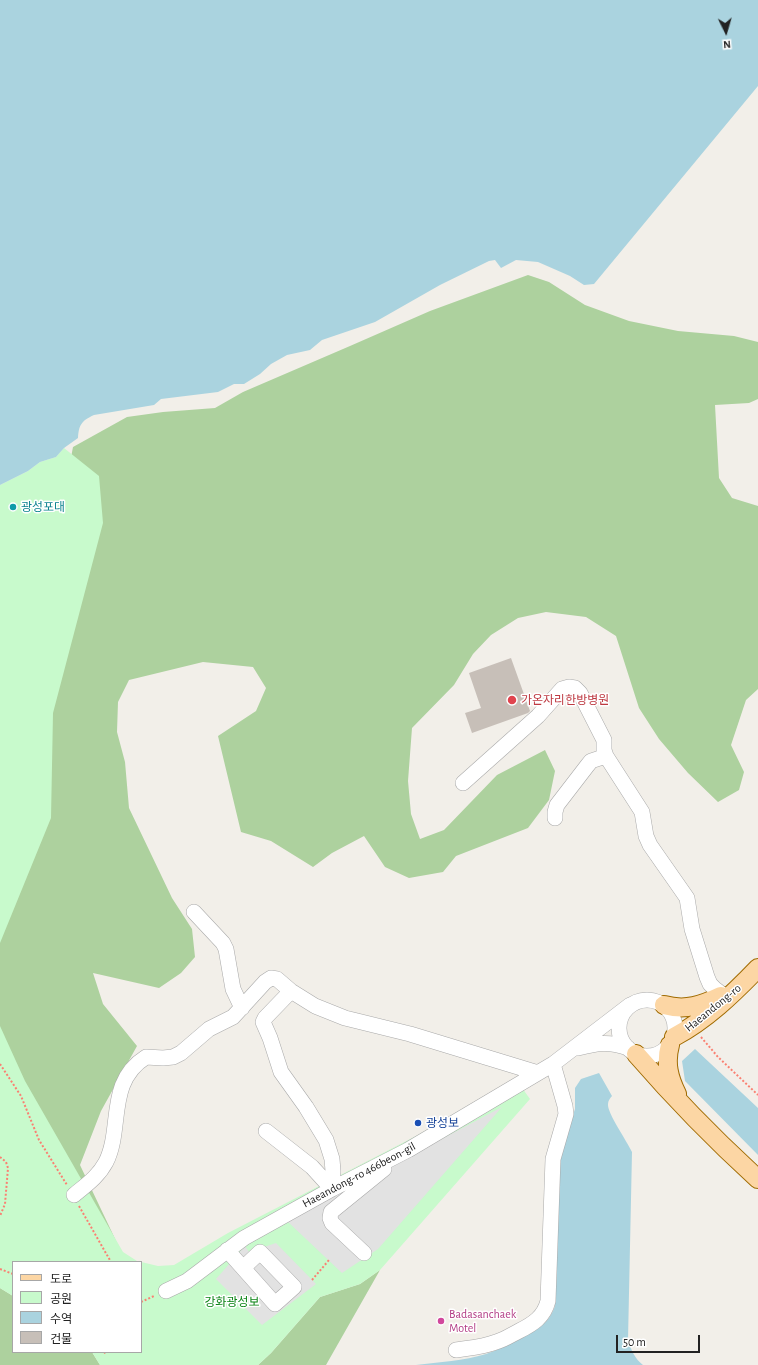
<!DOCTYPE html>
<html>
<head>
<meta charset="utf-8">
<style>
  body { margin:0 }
  #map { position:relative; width:758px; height:1365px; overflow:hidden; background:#f2efe9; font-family:"Alegreya Sans","Noto Sans KR",sans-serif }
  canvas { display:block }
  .legend { position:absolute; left:12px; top:1261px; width:130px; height:92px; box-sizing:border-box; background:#fff; border:1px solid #a7a7a7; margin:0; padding:5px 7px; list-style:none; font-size:12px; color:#222 }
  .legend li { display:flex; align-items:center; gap:8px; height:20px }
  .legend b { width:20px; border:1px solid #a7a7a7 }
  .north { position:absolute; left:706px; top:12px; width:40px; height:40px; -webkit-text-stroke:3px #fff; paint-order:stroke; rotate:175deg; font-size:11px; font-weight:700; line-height:16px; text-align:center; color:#222 }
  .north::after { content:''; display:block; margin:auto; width:14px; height:18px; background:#222; clip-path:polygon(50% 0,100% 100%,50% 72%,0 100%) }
  .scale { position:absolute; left:616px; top:1335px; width:84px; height:18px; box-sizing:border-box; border:2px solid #222; border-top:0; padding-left:5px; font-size:12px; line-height:14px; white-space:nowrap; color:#222; -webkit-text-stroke:3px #fff; paint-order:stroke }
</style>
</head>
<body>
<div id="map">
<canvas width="758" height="1365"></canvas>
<ul class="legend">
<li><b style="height:5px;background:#fcd6a4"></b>도로</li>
<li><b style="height:11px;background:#c8facc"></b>공원</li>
<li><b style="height:11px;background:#aad3df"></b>수역</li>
<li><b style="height:11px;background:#c7bfb8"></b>건물</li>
</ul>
<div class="north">N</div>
<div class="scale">50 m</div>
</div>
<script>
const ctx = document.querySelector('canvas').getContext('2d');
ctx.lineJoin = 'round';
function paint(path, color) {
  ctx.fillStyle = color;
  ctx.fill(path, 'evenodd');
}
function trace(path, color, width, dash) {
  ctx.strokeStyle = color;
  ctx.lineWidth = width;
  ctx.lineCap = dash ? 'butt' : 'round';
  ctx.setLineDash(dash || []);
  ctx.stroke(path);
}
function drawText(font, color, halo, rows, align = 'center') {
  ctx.font = font + ' "Alegreya Sans","Noto Sans KR",sans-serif';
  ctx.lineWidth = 3;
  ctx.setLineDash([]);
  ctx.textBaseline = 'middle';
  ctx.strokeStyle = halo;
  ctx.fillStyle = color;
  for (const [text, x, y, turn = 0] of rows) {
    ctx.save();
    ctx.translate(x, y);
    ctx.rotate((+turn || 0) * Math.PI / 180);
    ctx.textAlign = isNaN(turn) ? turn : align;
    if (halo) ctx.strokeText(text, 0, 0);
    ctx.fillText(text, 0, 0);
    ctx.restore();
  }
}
paint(new Path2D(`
  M528,275L549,282L585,305L629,321L678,331L734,336L758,342V399L749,403L715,405L719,478L732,498L758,506V689L746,700L731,745L744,772L739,790L718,802L688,773L659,739L639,708L616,636L586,617L546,612L518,618L491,635L473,654L454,685L412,728L408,781L411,814L420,839L444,830L497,775L545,750L555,771L549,800L528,828L456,856L443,872L409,878L385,867L364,836L332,853L313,867L271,841L241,832L218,736L256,711L266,688L253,667L203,662L129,680L118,702L117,732L125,762L129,808L172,898L192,929L195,957L181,973L159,988L93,973L103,1004L137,1046L101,1111L80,1165L118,1245L0,1164V834L73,447L127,417L163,412L215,408L243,392L350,346L430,311Z
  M380,1270L326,1365H258L271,1353L320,1297L360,1284Z
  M0,1288L13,1296V1352H92L100,1365H0Z`), '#add19e');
paint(new Path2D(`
  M64,448L99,476L103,523L53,713L51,818L0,943V485L28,471L40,462L56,457Z
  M0,1026L25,1081L123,1252L137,1261L158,1266L174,1265L228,1233L418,1135L515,1078L530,1099L380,1270L360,1284L320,1297L271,1353L258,1365H100L92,1352H141V1262H13V1296L0,1288Z`), '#c8facc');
paint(new Path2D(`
  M502,1107L378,1249L342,1273L287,1221Z
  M276,1243L316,1284L262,1325L216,1279L245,1246L249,1252Z`), '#e2e2e2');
paint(new Path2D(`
  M0,0H758V86L594,284L584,285L570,276L538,262L516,260L501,268L495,260L489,261L440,285L375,322L322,340L310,350L287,355L271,364L260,374L244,384H234L218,392L161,399L154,405L94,415C81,421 79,425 78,438L64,448L56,457L40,462L28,471L0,485Z
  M695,1049L758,1108V1155L685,1081L682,1061Z
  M599,1073L612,1096C610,1098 608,1101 608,1104C607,1113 627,1141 632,1152L628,1340C631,1350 635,1359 643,1365H416C439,1362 464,1361 486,1354C498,1350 509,1344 520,1338C537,1330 548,1325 555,1306L560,1166L562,1148L575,1109V1088L581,1079Z`), '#aad3df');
paint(new Path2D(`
  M511,658L530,711L528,713L472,733L465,713L481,708L469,673Z`), '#c7bfb8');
const minor = new Path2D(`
  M463,783L538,716L562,689L569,687L575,688L580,693L604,740V750L606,756L642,812L646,836L650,845L687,898L692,929L707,977L710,984L715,989L723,995
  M555,818V812L557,805L587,766L591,761L606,756
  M194,912L223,943L226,949L233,989L242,1008
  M291,991L265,1018L263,1022L270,1038L281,1072L306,1107L326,1140L332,1159L333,1171L332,1189
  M619 1028a28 28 0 1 1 56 0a28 28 0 1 1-56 0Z
  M578,1048C598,1043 608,1041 628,1048
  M266,1131L312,1167L332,1189
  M74,1195C86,1185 98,1177 106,1162C123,1128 106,1082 146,1057L163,1058L173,1057L181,1053L209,1029L233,1017L265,982L271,978L277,979L291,991L315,1006L345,1018L410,1034L538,1073
  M227,1250L275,1304L294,1287L260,1252L243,1268
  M364,1253L332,1223L330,1218L331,1212L384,1169
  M166,1291L187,1281L244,1238L332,1189L408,1150L553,1064L630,1005
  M456,1350C469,1348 483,1347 496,1342C504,1340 511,1335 519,1331C533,1324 544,1317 548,1301L553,1159L566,1114L565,1106L553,1064`);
const major = new Path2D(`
  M664,1005C686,1011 702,1005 721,996
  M674,1037C706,1020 733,994 758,968
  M670,1045C665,1063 669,1078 677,1094
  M636,1054C675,1099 714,1139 758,1179`);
trace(minor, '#a9a9a9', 16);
trace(major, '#a06b00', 20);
trace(new Path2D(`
  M701,1037L718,1057L758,1095
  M0,1064L21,1096L39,1140L67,1185
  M0,1157L6,1162L8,1168L5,1204L0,1216
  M79,1206L111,1262
  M0,1269L13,1274
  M312,1280L329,1260
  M141,1302L154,1296
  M104,1352L106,1354`), '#fa8072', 2, [2, 2]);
trace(minor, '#fff', 15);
trace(major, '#fcd6a4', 18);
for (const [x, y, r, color] of [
  [13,507,4,"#0f9aa8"],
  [512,700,5,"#e0444e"],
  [418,1123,4,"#1a4fb4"],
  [441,1321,4,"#d1479c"]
]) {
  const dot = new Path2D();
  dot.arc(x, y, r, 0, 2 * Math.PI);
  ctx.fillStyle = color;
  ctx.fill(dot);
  trace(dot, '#fff', 1.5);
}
drawText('12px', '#0d838f', '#fff', [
  ["광성포대",21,507]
], 'left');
drawText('12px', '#be3a42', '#fff', [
  ["가온자리한방병원",521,700]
], 'left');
drawText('12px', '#222', '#fff', [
  ["Haeandong-ro",713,1008,-39],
  ["Haeandong-ro 466beon-gil",359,1175,-28]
]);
drawText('12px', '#164399', '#fff', [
  ["광성보",426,1123]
], 'left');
drawText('12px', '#0c8416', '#fff', [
  ["강화광성보",232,1302]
]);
drawText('12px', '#b23c85', '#fff', [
  ["Badasanchaek",449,1314],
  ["Motel",449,1328]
], 'left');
</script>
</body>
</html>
